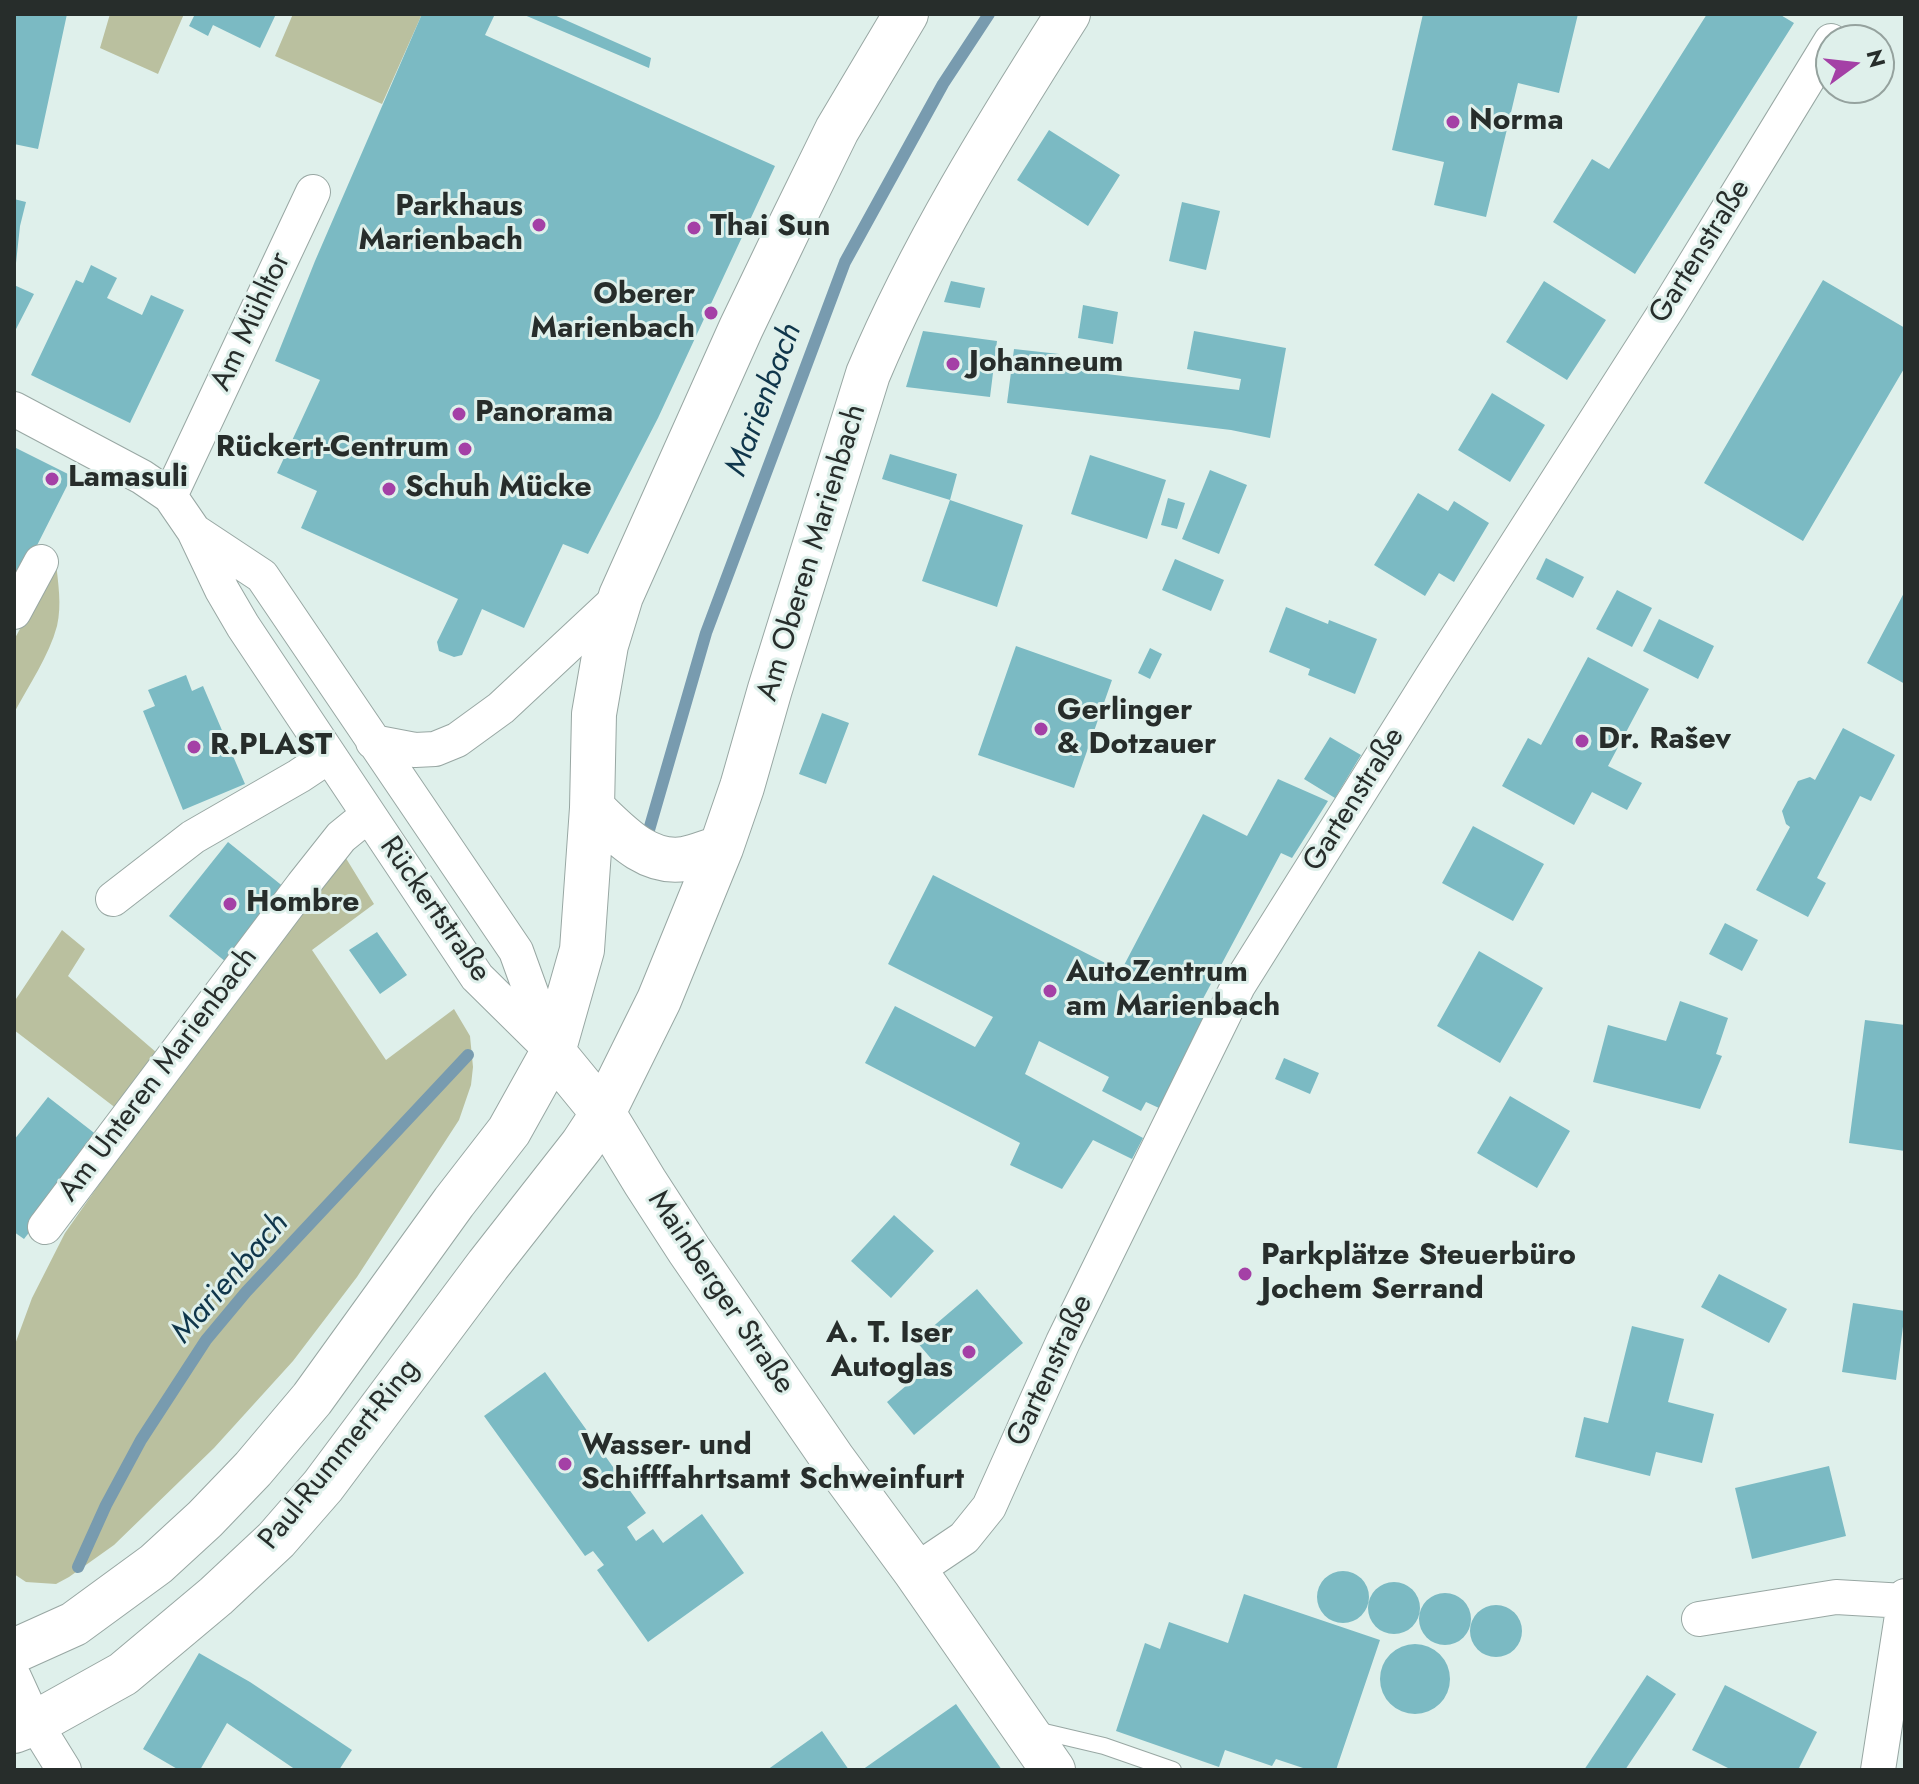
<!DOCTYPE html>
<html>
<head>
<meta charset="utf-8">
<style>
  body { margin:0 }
  #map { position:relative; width:1919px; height:1784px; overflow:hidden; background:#dff0eb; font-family:Jost,sans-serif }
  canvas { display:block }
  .frame { position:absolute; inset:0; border:16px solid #272d2b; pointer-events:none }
  .north { position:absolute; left:1815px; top:24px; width:80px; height:80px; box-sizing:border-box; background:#dff0eb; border:2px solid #95a29e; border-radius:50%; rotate:75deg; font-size:22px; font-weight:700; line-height:32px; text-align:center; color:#272d2b }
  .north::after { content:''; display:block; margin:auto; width:28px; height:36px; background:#a440a6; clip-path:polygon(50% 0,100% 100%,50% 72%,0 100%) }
</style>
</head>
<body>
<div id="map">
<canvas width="1919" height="1784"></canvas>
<div class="frame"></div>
<div class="north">N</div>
</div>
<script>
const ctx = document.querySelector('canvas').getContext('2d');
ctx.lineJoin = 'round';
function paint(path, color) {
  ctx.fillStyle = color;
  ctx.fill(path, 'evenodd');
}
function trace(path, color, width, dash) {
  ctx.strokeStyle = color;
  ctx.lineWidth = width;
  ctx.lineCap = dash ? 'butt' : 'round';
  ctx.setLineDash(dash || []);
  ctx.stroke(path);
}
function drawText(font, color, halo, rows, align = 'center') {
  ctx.font = font + ' Jost,sans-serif';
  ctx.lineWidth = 6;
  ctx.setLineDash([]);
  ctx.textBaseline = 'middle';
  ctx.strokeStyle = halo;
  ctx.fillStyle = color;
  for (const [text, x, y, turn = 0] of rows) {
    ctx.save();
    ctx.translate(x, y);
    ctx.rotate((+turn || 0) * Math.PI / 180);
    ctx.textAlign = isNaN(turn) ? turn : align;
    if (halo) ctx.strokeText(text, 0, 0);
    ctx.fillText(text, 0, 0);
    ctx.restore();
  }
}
paint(new Path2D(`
  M110,14H184L158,74L100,48Z
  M293,14H422L382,104L275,56Z
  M56,562C58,583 62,605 57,626C49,656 29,685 14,713V640Z
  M344,855L374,904L312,950L386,1060L454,1009L470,1036L473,1067L471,1085L459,1120L357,1277L293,1361L214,1448L114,1545L69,1577L56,1584L26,1582L14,1574V1347L32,1298L65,1233L218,1015Z
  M62,930L85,949L68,976L157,1053L117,1109L14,1030V1002Z`), '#bac09f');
trace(new Path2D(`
  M649,830L706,633L845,262L943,84L989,14
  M78,1567L106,1505L141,1440L206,1340L246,1292L468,1055`), '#789baf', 12);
paint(new Path2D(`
  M14,14H67L38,149L14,144Z
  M195,14H276L260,48L213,25L208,36L189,26Z
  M422,14H495L485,35L775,166L658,418L588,554L563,544L524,628L482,609L462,655L454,657L439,651L437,642L458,599L301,528L317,491L277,473L320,380L275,361L315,261Z
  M522,14H552L651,58L649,68Z
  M1423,14H1578L1559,93L1518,83L1486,217L1434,205L1444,162L1392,150Z
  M1707,14H1779L1794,23L1635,274L1553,222L1592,159L1609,169Z
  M1049,130L1120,175L1088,226L1017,180Z
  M14,199L26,202L20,226L16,263H14Z
  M1182,202L1220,211L1206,270L1169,261Z
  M91,265L117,278L107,298L142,315L151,295L184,310L130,423L31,375L76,280L83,283Z
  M1823,280L1905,328V367L1803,541L1704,483Z
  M951,281L985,288L980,308L944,302Z
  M1544,281L1606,320L1567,380L1506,342Z
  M14,285L34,294L14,333Z
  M1083,305L1118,312L1113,344L1078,338Z
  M923,331L997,341L990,397L906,387Z
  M1194,331L1286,348L1270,438L1231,430L1007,403L1014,349L1059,354L1057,368L1239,390L1241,379L1187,369Z
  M1492,393L1545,425L1510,482L1458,450Z
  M14,447L72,476L14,591Z
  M890,454L957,474L950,500L882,479Z
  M1090,455L1166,480L1147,539L1071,514Z
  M1210,470L1247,485L1219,554L1182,539Z
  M1418,493L1448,511L1454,501L1489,523L1454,582L1439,573L1425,596L1374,565Z
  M1168,498L1185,503L1177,529L1161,525Z
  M950,500L1023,525L997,607L922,581Z
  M1546,558L1584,577L1573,598L1536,579Z
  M1175,559L1224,580L1211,611L1162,590Z
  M1617,590L1652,608L1632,647L1596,629Z
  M1905,591V684L1867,663Z
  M1286,607L1328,624L1329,620L1377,639L1355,694L1308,675L1310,669L1269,652Z
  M1659,619L1714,646L1698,679L1643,651Z
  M1016,646L1112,680L1074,788L978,755Z
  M1150,648L1162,654L1150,679L1138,673Z
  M1588,657L1649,689L1608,766L1642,783L1627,810L1592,792L1574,825L1502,786L1528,738L1541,745Z
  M186,675L192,691L203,686L245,784L183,810L143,711L155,706L148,690Z
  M822,713L849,723L826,784L799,774Z
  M1843,728L1895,755L1871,801L1860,796L1817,878L1826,883L1808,917L1756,890L1790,827L1786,824L1782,811L1798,781L1810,777L1815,780Z
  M1330,737L1361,755L1335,798L1304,779Z
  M1278,779L1328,801L1292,858L1281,853L1197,1010L1207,1015L1159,1108L1146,1102L1141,1111L1102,1091L1109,1077L1039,1041L1025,1074L1143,1138L1132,1159L1093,1140L1062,1189L1010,1165L1020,1143L865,1063L895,1006L975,1047L993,1017L888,964L933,875L1121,971L1203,814L1247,836Z
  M1473,826L1544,864L1513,921L1442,883Z
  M228,842L290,892L231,966L169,916Z
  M1725,923L1758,940L1742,971L1709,954Z
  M377,932L407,975L380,994L349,950Z
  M1479,951L1543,988L1500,1063L1437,1026Z
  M1680,1001L1728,1018L1716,1054L1722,1056L1700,1109L1593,1082L1608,1025L1666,1041Z
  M1865,1020L1905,1025V1151L1849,1143Z
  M1284,1058L1319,1073L1310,1094L1275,1079Z
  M1510,1096L1570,1131L1537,1188L1477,1153Z
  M48,1097L102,1139L24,1239L14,1232V1140Z
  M894,1215L934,1251L891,1298L851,1261Z
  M1719,1274L1787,1309L1769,1343L1701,1307Z
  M977,1289L1023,1343L914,1435L887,1402L934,1362L916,1341Z
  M1853,1303L1905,1311L1896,1380L1842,1372Z
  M1632,1326L1684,1339L1668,1402L1714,1414L1702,1463L1656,1452L1650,1476L1575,1457L1584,1417L1608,1423Z
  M545,1372L646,1513L627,1527L636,1541L653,1529L663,1543L702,1514L744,1573L648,1642L597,1570L604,1565L593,1551L585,1556L484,1416Z
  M1829,1466L1846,1536L1752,1559L1735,1488Z
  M1317 1597a26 26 0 1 1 52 0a26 26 0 1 1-52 0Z
  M1368 1608a26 26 0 1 1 52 0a26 26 0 1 1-52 0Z
  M1419 1619a26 26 0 1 1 52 0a26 26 0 1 1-52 0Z
  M1244,1594L1380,1640L1336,1770H1309L1276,1759L1272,1766L1225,1750L1219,1767L1116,1731L1145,1643L1160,1649L1169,1622L1228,1643Z
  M1470 1631a26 26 0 1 1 52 0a26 26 0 1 1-52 0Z
  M1380 1679a35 35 0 1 1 70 0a35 35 0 1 1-70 0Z
  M199,1653L250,1682L352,1750L339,1770H296L227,1723L200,1770H179L143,1749Z
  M1647,1675L1676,1694L1625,1770H1584Z
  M1725,1685L1817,1732L1798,1770H1732L1692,1750Z
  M956,1704L1002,1770H862Z
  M822,1731L849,1770H767Z`), '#7bbac3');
const service = new Path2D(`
  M1036,1730L1104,1746L1173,1770`);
const minor = new Path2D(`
  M14,409L142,477L170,496L194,531L222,590L243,626L477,977L553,1052
  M170,496L313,192
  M194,531L262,576L516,951L549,1042
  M14,612L41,562
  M373,742L415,750L435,749L457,740L501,708L621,596
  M113,899L193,837L299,776L329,756
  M45,1227L303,885L341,837L368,815
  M915,1571L964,1538L989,1507L1063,1342L1238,986L1433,675L1669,306L1831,41
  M1699,1619L1836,1597L1905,1601
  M14,1677L35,1723L64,1770
  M1878,1770L1905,1596`);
const secondary = new Path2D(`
  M592,808C617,831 645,865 684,859C696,857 709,851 721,848
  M553,1052L603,1113L645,1182L689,1250L832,1458L915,1571L1053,1770
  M14,1651L74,1624L156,1564L205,1519L253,1469L312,1399L454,1202L509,1131L553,1052L582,950L592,808L594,714L606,645L621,596L741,328L789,228L837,130L906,14
  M14,1731L35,1723L123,1674L216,1596L276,1540L323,1486L488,1265L582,1145L603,1113L659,1000L721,848L742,787L770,689L868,374C921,248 995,129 1068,14`);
trace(service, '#98a7a3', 18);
trace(minor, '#98a7a3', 36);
trace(secondary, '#98a7a3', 46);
trace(service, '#fff', 16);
trace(minor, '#fff', 34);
trace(secondary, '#fff', 44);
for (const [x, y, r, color] of [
  [1453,122,8,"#a440a6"],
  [539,225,8,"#a440a6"],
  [694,228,8,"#a440a6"],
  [711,313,8,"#a440a6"],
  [953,364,8,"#a440a6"],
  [459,414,8,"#a440a6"],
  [465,449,8,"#a440a6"],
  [52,479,8,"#a440a6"],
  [389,489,8,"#a440a6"],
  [1041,729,8,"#a440a6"],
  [1582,741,8,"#a440a6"],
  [194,747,8,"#a440a6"],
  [230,904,8,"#a440a6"],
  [1050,991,8,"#a440a6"],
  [1245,1274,8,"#a440a6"],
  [969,1352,8,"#a440a6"],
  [565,1464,8,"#a440a6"]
]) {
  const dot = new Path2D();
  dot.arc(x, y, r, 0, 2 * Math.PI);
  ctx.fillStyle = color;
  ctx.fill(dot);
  trace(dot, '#dff0eb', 3);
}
drawText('bold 30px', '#272d2b', '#dff0eb', [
  ["Norma",1469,122],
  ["Parkhaus",523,208,"right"],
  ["Marienbach",523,242,"right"],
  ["Thai Sun",710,228],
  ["Oberer",695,296,"right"],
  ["Marienbach",695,330,"right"],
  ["Johanneum",969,364],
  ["Panorama",475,414],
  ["Rückert-Centrum",449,449,"right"],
  ["Lamasuli",68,479],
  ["Schuh Mücke",405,489],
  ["Gerlinger",1057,712],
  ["& Dotzauer",1057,746],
  ["Dr. Rašev",1598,741],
  ["R.PLAST",210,747],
  ["Hombre",246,904],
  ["AutoZentrum",1066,974],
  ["am Marienbach",1066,1008],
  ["Parkplätze Steuerbüro",1261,1257],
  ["Jochem Serrand",1261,1291],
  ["A. T. Iser",953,1335,"right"],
  ["Autoglas",953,1369,"right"],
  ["Wasser- und",581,1447],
  ["Schifffahrtsamt Schweinfurt",581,1481]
], 'left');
drawText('30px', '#272d2b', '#dff0eb', [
  ["Gartenstraße",1701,252,-58],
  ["Am Mühltor",252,322,-65],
  ["Am Oberen Marienbach",813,553,-73],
  ["Gartenstraße",1355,800,-58],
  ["Rückertstraße",434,910,55],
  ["Am Unteren Marienbach",159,1075,-53],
  ["Mainberger Straße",720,1293,56],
  ["Gartenstraße",1051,1371,-65],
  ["Paul-Rummert-Ring",340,1455,-51]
]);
drawText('italic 32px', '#0f364b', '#dff0eb', [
  ["Marienbach",765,400,-69],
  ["Marienbach",231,1279,-49]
]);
</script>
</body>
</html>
